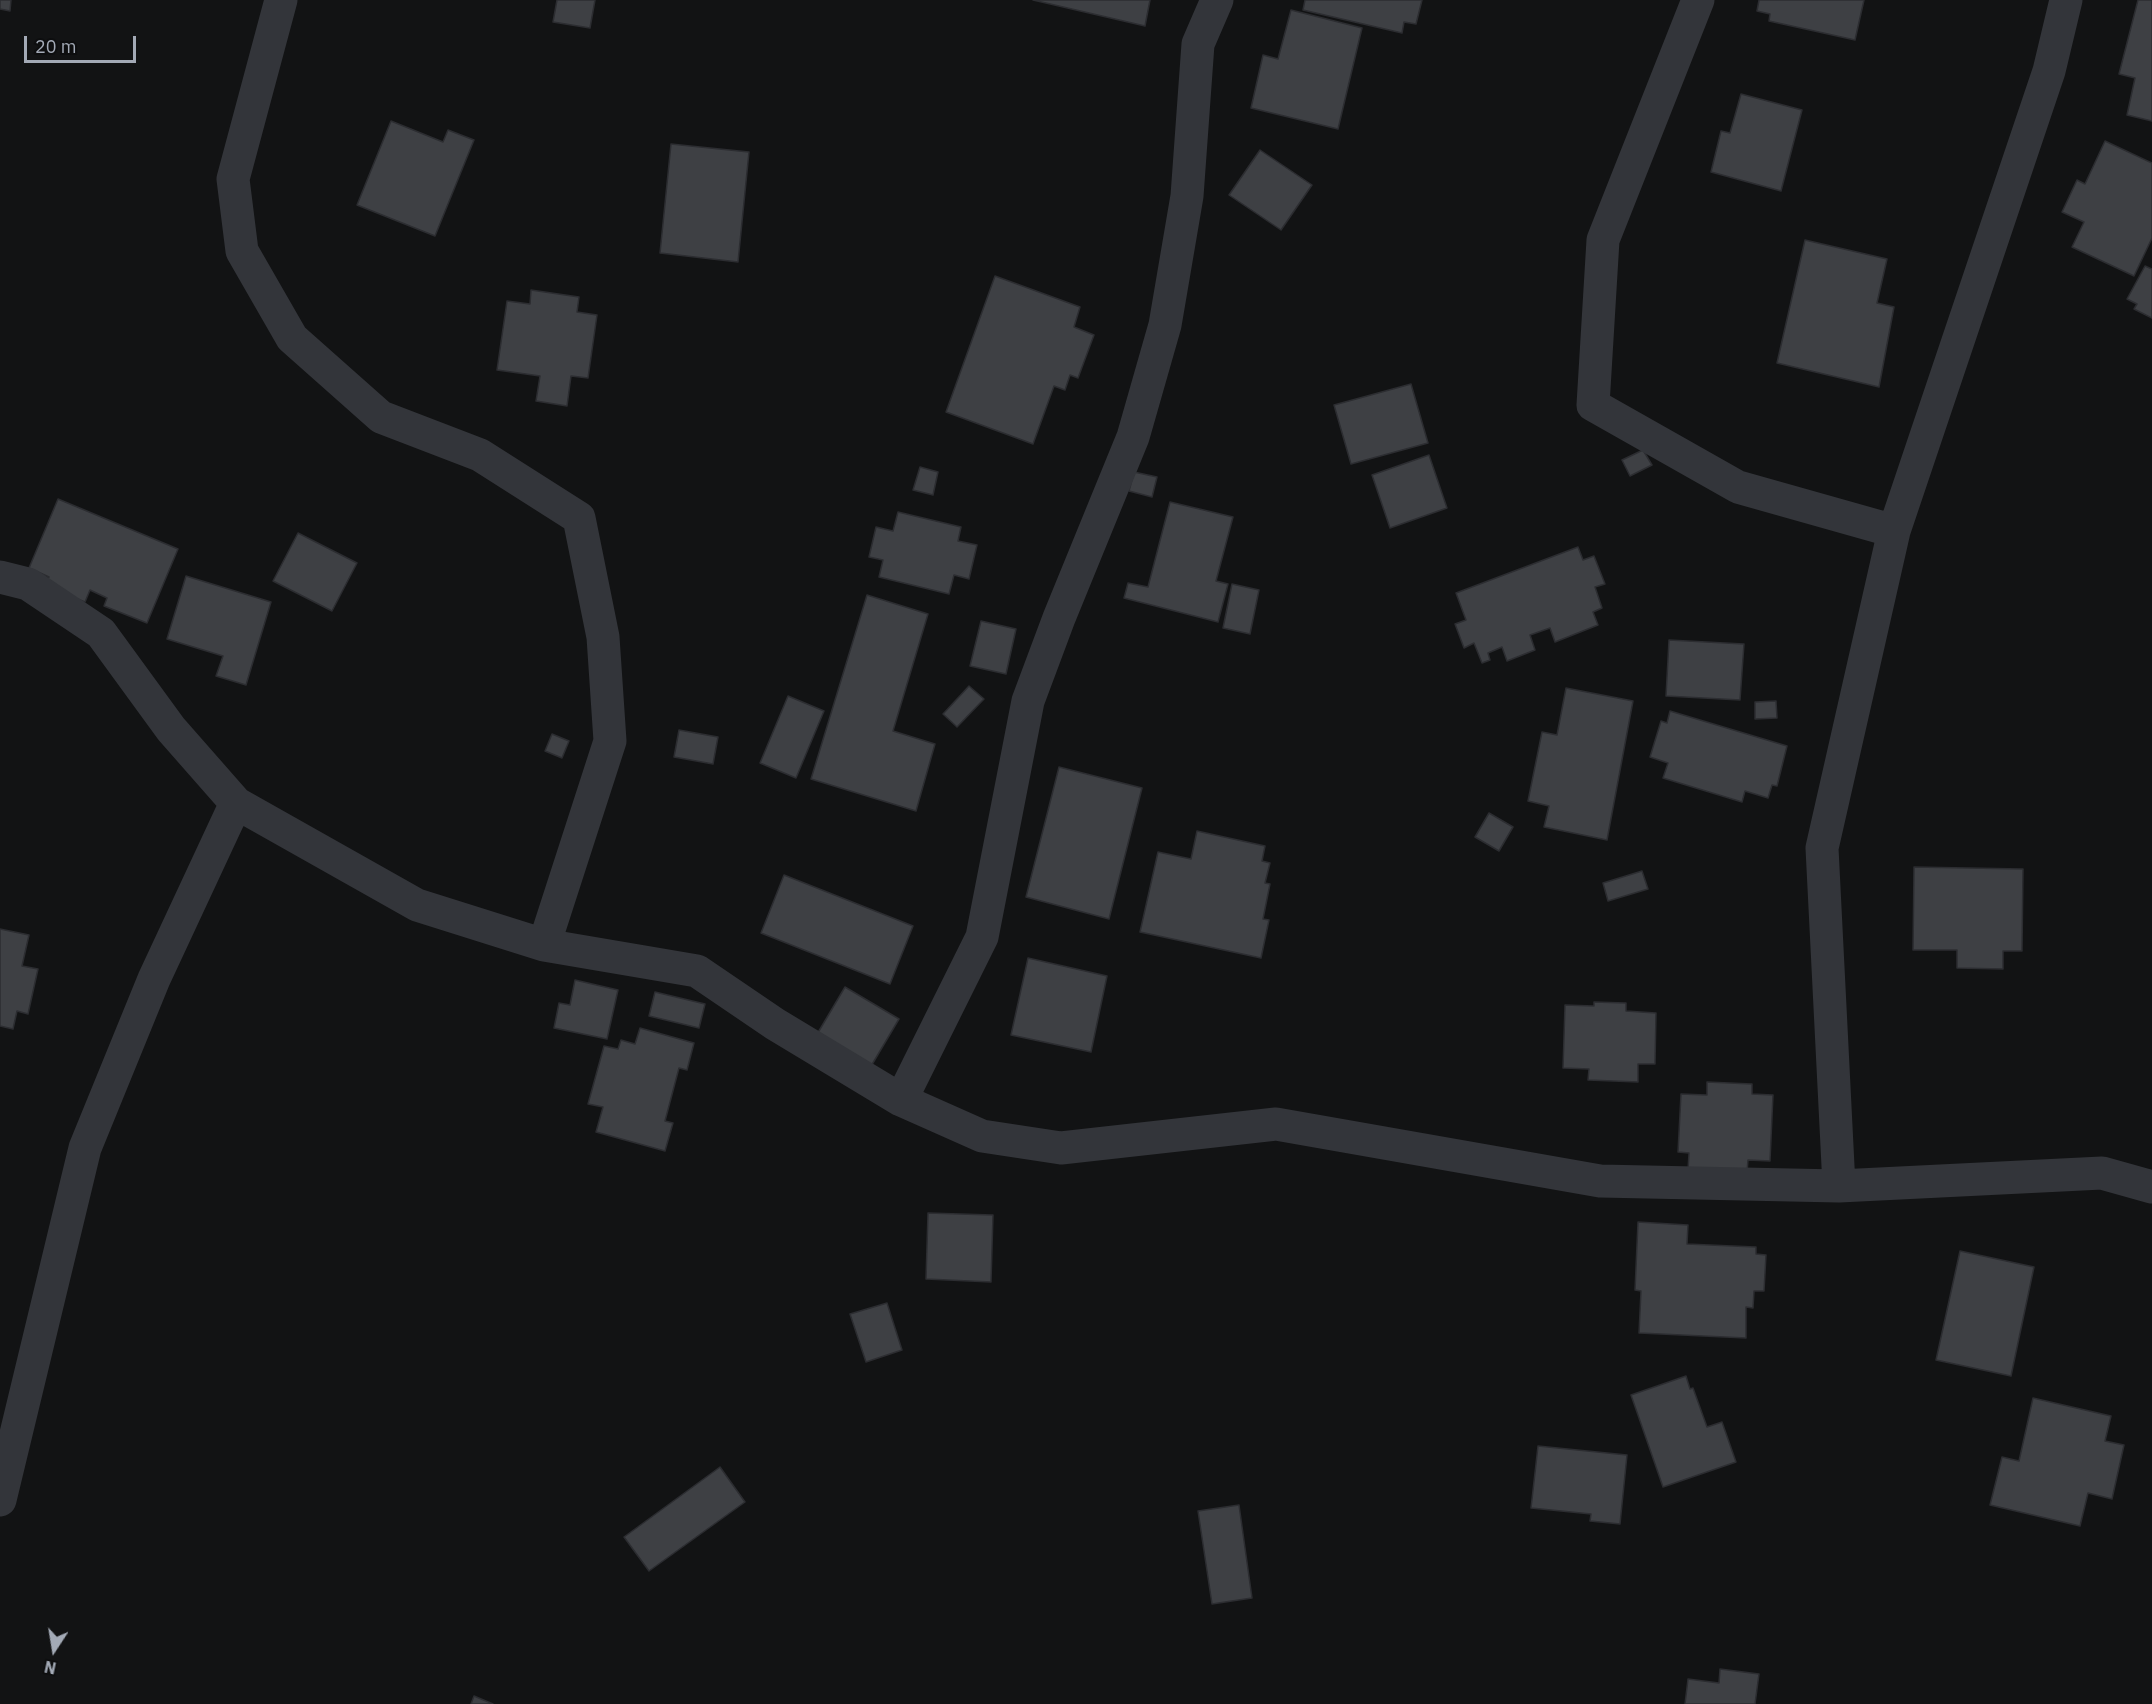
<!DOCTYPE html>
<html>
<head>
<meta charset="utf-8">
<style>
  body { margin:0 }
  #map { position:relative; width:2152px; height:1704px; overflow:hidden; background:#121314; font-family:"IBM Plex Sans",sans-serif }
  canvas { display:block }
  .north { position:absolute; left:24px; top:1620px; width:60px; height:60px; -webkit-text-stroke:4px #0d0e0f; paint-order:stroke; rotate:192deg; font-size:16px; font-weight:700; line-height:24px; text-align:center; color:#a3aab6 }
  .north::after { content:''; display:block; margin:auto; width:21px; height:27px; background:#a3aab6; clip-path:polygon(50% 0,100% 100%,50% 72%,0 100%) }
  .scale { position:absolute; left:24px; top:36px; width:112px; height:27px; box-sizing:border-box; border:3px solid #a3aab6; border-top:0; padding-left:8px; font-size:18px; line-height:21px; white-space:nowrap; color:#a3aab6; -webkit-text-stroke:4px #0d0e0f; paint-order:stroke }
</style>
</head>
<body>
<div id="map">
<canvas width="2152" height="1704"></canvas>
<div class="north">N</div>
<div class="scale">20 m</div>
</div>
<script>
const ctx = document.querySelector('canvas').getContext('2d');
ctx.lineJoin = 'round';
function paint(path, color) {
  ctx.fillStyle = color;
  ctx.fill(path, 'evenodd');
}
function trace(path, color, width, dash) {
  ctx.strokeStyle = color;
  ctx.lineWidth = width;
  ctx.lineCap = dash ? 'butt' : 'round';
  ctx.setLineDash(dash || []);
  ctx.stroke(path);
}
const building = new Path2D(`
  M0,0H11L10,11L0,9Z
  M557,0H595L590,28L553,22Z
  M1033,0H1150L1145,26Z
  M1305,0H1422L1416,24L1404,22L1402,33L1303,10Z
  M1759,0H1864L1855,40L1769,21L1770,14L1757,11Z
  M2138,0H2152V121L2127,115L2135,78L2119,74Z
  M1291,10L1362,28L1338,129L1251,108L1263,55L1278,59Z
  M1741,94L1802,110L1781,191L1711,172L1721,131L1730,133Z
  M391,121L443,142L448,130L474,140L435,236L357,205Z
  M2105,141L2152,163V238L2134,276L2072,247L2084,222L2062,212L2077,180L2085,184Z
  M671,144L749,152L738,262L660,253Z
  M1260,150L1312,185L1281,230L1229,195Z
  M1805,240L1887,259L1877,303L1894,307L1879,387L1777,363Z
  M2145,266L2152,269V318L2134,309L2137,304L2127,299Z
  M995,276L1080,307L1074,327L1094,335L1078,378L1070,375L1065,390L1054,386L1033,444L946,412Z
  M531,290L579,297L577,312L597,315L588,378L571,376L567,406L536,401L540,376L497,370L507,301L530,304Z
  M1411,384L1428,443L1351,464L1334,405Z
  M1643,450L1652,465L1630,476L1622,460Z
  M1429,455L1447,508L1390,528L1372,475Z
  M920,467L938,472L933,495L913,490Z
  M1134,472L1157,477L1152,497L1129,491Z
  M58,499L178,549L147,623L104,606L107,598L90,590L85,602L45,586L49,577L29,568Z
  M1170,502L1233,517L1216,581L1228,584L1218,622L1124,598L1128,583L1148,587Z
  M898,512L961,527L958,541L977,545L969,579L954,575L949,594L879,577L883,560L869,557L876,527L893,531Z
  M298,533L357,563L332,611L273,581Z
  M1578,547L1583,560L1594,556L1605,584L1595,587L1602,608L1593,612L1598,625L1555,642L1550,628L1530,635L1535,650L1507,661L1502,647L1488,653L1490,660L1482,663L1474,643L1464,648L1455,624L1466,620L1456,593Z
  M186,576L271,602L246,685L216,676L223,656L167,639Z
  M1232,584L1259,590L1250,634L1223,628Z
  M867,595L928,614L893,731L935,744L916,811L811,779Z
  M981,621L1016,629L1006,674L970,666Z
  M1669,640L1744,644L1740,700L1666,696Z
  M969,686L984,699L957,727L943,714Z
  M1566,688L1633,701L1607,840L1544,827L1549,806L1528,801L1542,732L1557,735Z
  M788,696L824,711L796,778L760,763Z
  M1776,701L1777,718L1755,719V702Z
  M1670,711L1787,746L1777,786L1772,785L1768,798L1745,791L1742,802L1663,778L1668,763L1650,757L1661,721L1667,723Z
  M679,730L718,737L713,764L674,757Z
  M552,734L569,741L562,758L545,751Z
  M1059,767L1142,788L1109,919L1026,897Z
  M1489,813L1513,827L1499,851L1475,837Z
  M1197,831L1265,846L1262,861L1270,863L1265,883L1270,884L1263,919L1269,920L1261,958L1140,932L1158,852L1191,859Z
  M1914,867L2023,869L2022,951H2003V969L1957,968V950H1913Z
  M1642,871L1648,889L1608,901L1603,883Z
  M784,875L913,926L890,984L761,933Z
  M0,929L29,935L22,966L38,969L28,1014L17,1011L13,1029L0,1026Z
  M1028,958L1107,976L1091,1052L1011,1035Z
  M575,980L618,990L607,1039L554,1028L559,1003L570,1005Z
  M845,987L899,1019L867,1073L813,1041Z
  M655,992L705,1004L699,1028L649,1016Z
  M1594,1002L1626,1003V1011L1656,1013L1655,1064H1638V1082L1588,1080L1589,1069L1563,1068L1565,1005L1594,1006Z
  M640,1028L694,1043L687,1070L679,1068L665,1121L673,1123L665,1151L596,1132L603,1107L588,1104L604,1046L618,1049L621,1040L635,1044Z
  M1707,1082L1752,1084V1094L1773,1095L1770,1161L1748,1160L1747,1172L1688,1170L1689,1153L1678,1152L1681,1094L1707,1095Z
  M928,1213L993,1215L991,1282L926,1279Z
  M1638,1222L1688,1225L1687,1244L1756,1247V1254L1766,1255L1764,1291H1754L1753,1308L1746,1307V1338L1639,1333L1641,1291L1635,1290Z
  M1960,1251L2034,1267L2011,1376L1936,1360Z
  M887,1303L902,1350L866,1362L850,1314Z
  M1686,1376L1690,1389L1693,1388L1707,1427L1722,1422L1736,1462L1663,1487L1631,1395Z
  M2033,1398L2111,1416L2105,1441L2124,1445L2112,1499L2088,1493L2080,1526L1990,1505L2002,1457L2019,1461Z
  M1538,1446L1627,1455L1620,1524L1590,1521L1591,1514L1531,1508Z
  M720,1467L745,1502L649,1571L624,1537Z
  M1239,1505L1252,1598L1212,1604L1198,1511Z
  M1720,1669L1759,1674L1755,1704H1685L1688,1679L1719,1683Z
  M474,1696L493,1704H471Z`);
paint(building, '#3e4044');
trace(building, '#2c2d31', 1.5);
trace(new Path2D(`
  M281,0L233,179L242,251L292,338L381,417L480,455L579,518L603,637L610,741L544,945
  M1698,0L1603,240L1593,405L1738,487L1894,531
  M0,577L28,584L101,633L171,729L236,803L417,905L544,945L697,971L775,1024L901,1100L982,1136L1061,1148L1276,1124L1600,1181L1839,1186L2102,1173L2152,1187
  M901,1100L982,937L1028,701L1059,618L1133,437L1165,325L1187,196L1198,44L1217,0
  M1839,1186L1822,848L1894,531L2049,71L2066,0
  M0,1500L85,1148L154,979L236,803`), '#33353a', 33);
</script>
</body>
</html>
